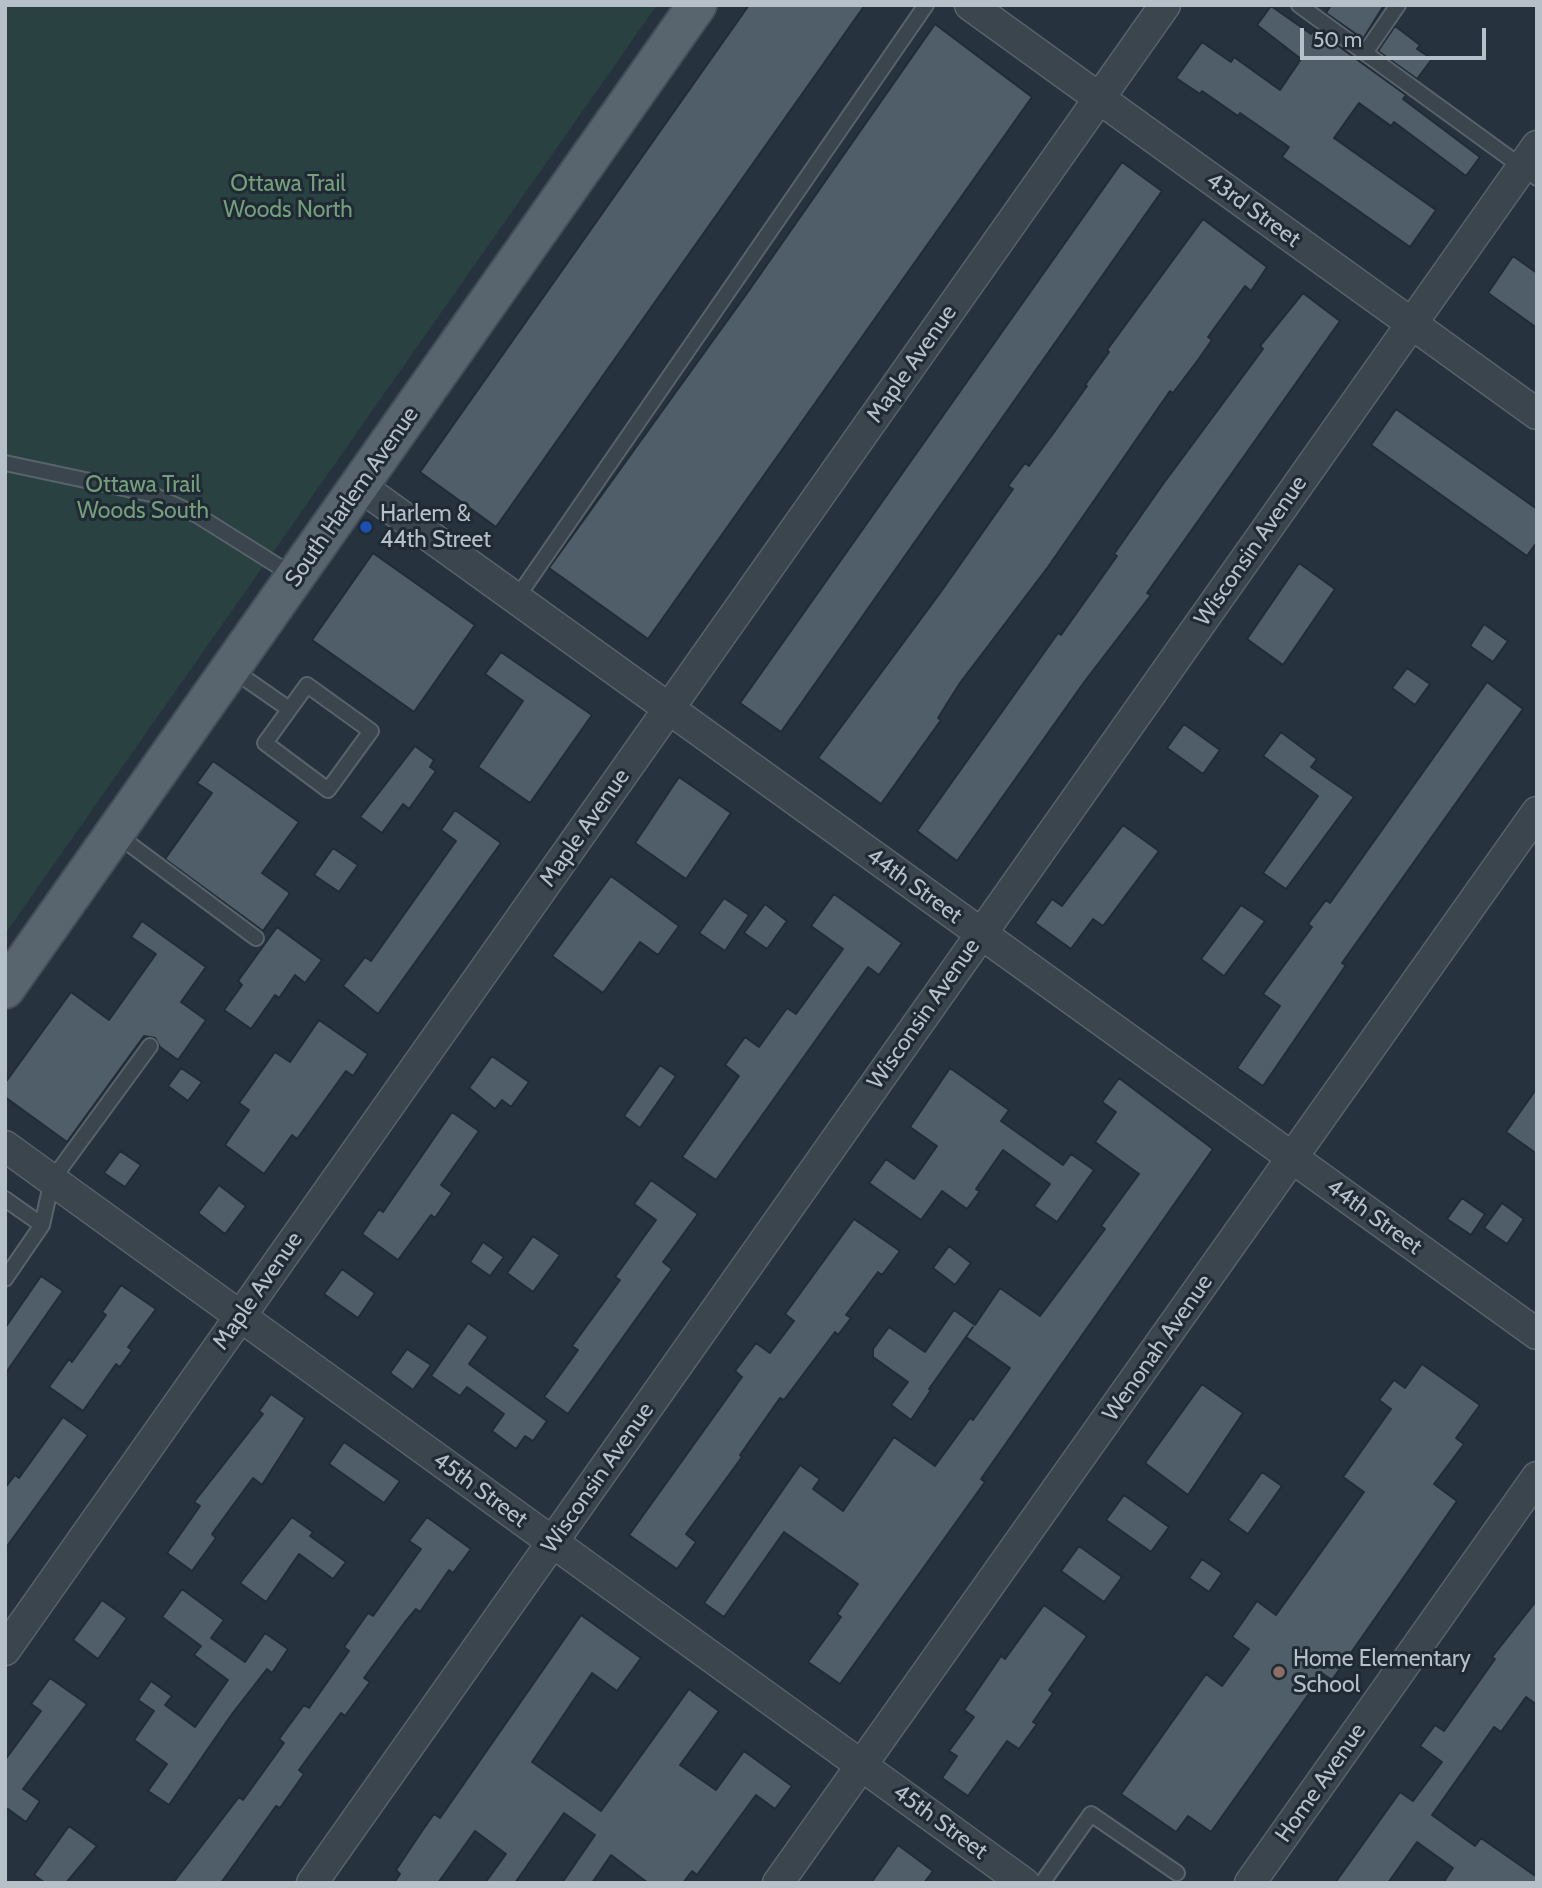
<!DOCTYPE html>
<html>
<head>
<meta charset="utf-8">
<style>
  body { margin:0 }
  #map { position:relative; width:1542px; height:1888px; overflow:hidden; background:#26333e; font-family:Cabin,sans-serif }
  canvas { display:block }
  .frame { position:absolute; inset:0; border:7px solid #b6c0c9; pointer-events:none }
  .scale { position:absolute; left:1300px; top:28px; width:186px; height:32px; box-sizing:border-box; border:4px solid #b6c0c9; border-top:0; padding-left:9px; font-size:21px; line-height:24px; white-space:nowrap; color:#b6c0c9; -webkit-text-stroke:5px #1f2a34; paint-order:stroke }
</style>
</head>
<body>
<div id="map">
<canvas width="1542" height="1888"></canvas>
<div class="frame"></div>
<div class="scale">50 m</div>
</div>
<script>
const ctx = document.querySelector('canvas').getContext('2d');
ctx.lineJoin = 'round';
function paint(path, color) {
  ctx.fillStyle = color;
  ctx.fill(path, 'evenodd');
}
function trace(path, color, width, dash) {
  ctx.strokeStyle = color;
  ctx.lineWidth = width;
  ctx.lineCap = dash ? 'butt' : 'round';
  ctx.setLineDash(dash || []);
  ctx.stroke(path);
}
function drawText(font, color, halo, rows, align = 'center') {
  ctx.font = font + ' Cabin,sans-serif';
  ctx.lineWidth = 6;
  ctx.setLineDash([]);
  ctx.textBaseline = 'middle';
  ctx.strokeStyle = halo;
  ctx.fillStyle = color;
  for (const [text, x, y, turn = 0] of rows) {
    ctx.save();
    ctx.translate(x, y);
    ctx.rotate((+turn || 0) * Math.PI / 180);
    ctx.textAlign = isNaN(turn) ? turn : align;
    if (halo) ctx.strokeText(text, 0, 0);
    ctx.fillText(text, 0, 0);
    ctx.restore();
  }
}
paint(new Path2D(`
  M5,5H657L5,934Z`), '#294140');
const building = new Path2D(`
  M749,5H865L496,527L420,472Z
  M1331,5H1384L1363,39L1326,13Z
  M1271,6L1311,34L1315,29L1406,95L1403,99L1480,157L1466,176L1394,122L1391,126L1359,103L1334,138L1436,210L1410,247L1282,157L1289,147L1240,113L1238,116L1202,91L1200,94L1176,78L1202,42L1231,62L1234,57L1280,90L1301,59L1257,25Z
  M935,24L1032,97L648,639L549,568L745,296Z
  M1395,26L1420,45L1417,49L1432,59L1417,79L1378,51Z
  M1122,162L1162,191L781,732L740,703Z
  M1203,219L1267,267L1251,291L1245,286L1208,337L1212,340L1198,360L1173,393L1170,391L1048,567L960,683L938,718L941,720L881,804L818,758L940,593L1013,489L1008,486L1025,463L1029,466L1052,435L1087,386L1085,385L1109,352L1107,350Z
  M1513,256L1537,273V328L1488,293Z
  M1303,293L1340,321L1147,593L1151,595L1085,681L957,861L917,831L1058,633L1061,635L1117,556L1114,554L1163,484L1263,349L1260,346Z
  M1396,409L1537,509V542L1527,556L1371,445Z
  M373,553L475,625L414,712L312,640Z
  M1299,563L1335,589L1283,665L1247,639Z
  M1484,624L1508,641L1493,662L1470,646Z
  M501,652L592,715L530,803L478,767L523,701L485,674Z
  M1407,668L1430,684L1415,705L1392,688Z
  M1487,682L1523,709L1342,963L1346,965L1263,1086L1237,1068L1280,1006L1263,994L1312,927L1308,924L1326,900L1330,903Z
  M1184,724L1220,750L1203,774L1167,748Z
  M1281,732L1317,759L1311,767L1354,797L1286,889L1263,873L1318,796L1263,756Z
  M415,746L434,760L430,767L436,771L409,809L403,804L382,833L360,817Z
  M213,761L299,822L262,873L290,893L263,931L165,859L212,793L197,783Z
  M679,777L731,813L686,879L635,843Z
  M455,810L501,843L378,1014L343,986L365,957L371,961L456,841L441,830Z
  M1123,825L1159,851L1103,926L1093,919L1071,949L1035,923L1052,899L1062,906Z
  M333,848L358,865L339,892L314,875Z
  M611,876L679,926L658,955L640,942L603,993L552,956Z
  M834,894L902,943L879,975L868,967L716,1180L682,1157L739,1076L725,1065L745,1037L759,1047L787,1008L796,1014L843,949L811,926Z
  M724,898L749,915L725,951L699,933Z
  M765,904L787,921L767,949L744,933Z
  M1241,905L1265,921L1224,976L1201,959Z
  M142,921L206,967L181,1002L206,1020L178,1060L160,1047L155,1038L144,1036L67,1142L5,1097V1083L71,992L109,1020L156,954L131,937Z
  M277,927L322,960L305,983L295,975L279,998L275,995L251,1029L224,1010L242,985L238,981Z
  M319,1020L368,1054L353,1076L346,1071L297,1139L292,1135L264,1174L225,1145L249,1110L239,1103L275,1052L290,1062Z
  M492,1056L529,1082L511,1107L502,1100L495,1109L469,1088Z
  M660,1065L676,1076L640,1128L624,1116Z
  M181,1068L202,1082L188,1101L168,1086Z
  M950,1068L1009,1110L1001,1121L1063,1165L1071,1154L1094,1170L1057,1222L1034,1206L1050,1184L1003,1150L976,1189L980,1191L967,1209L942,1191L921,1220L869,1183L886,1159L914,1179L937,1146L910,1127Z
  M1119,1078L1213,1149L981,1479L985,1482L840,1684L808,1662L841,1617L837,1614L858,1584L784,1532L724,1617L704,1603L800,1465L820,1479L813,1489L843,1511L894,1437L935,1466L970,1418L973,1420L1010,1368L966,1337L973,1327L929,1389L931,1390L911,1420L891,1405L908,1382L873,1357V1349L889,1327L925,1352L954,1310L975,1325L1000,1288L1040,1316L1105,1229L1101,1226L1139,1174L1095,1142L1116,1112L1102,1102Z
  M1537,1088V1154L1506,1132Z
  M452,1112L479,1131L441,1185L452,1193L435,1218L431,1215L398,1260L362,1234L379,1209L383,1212Z
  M120,1151L141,1165L125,1187L104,1173Z
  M651,1180L698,1214L663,1262L672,1269L568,1414L544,1397L578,1350L572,1346L620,1280L615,1277L656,1220L634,1204Z
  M219,1185L246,1206L225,1234L198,1213Z
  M1462,1198L1485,1214L1471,1235L1447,1219Z
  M1502,1203L1524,1219L1507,1244L1484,1228Z
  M854,1219L900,1251L882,1275L878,1272L846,1315L851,1318L838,1335L835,1332L784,1400L780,1398L740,1455L742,1457L686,1534L696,1542L677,1569L629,1535L742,1377L735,1371L756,1343L770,1353L794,1321L785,1314Z
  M533,1236L560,1255L533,1292L507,1273Z
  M483,1242L504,1257L490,1276L470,1262Z
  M949,1246L971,1263L955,1285L933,1268Z
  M342,1269L375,1293L358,1318L324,1294Z
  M41,1276L63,1291L5,1374V1328Z
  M121,1285L156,1309L128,1347L132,1350L120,1367L116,1364L83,1411L49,1387L69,1359L72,1362L106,1315L102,1312Z
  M468,1323L488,1337L469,1364L547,1421L533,1441L525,1436L516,1449L492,1431L504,1414L467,1387L460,1396L431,1376Z
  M407,1349L431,1365L413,1390L390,1373Z
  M1422,1364L1480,1405L1456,1438L1464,1444L1434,1484L1457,1501L1332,1680L1323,1674L1211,1832L1188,1816L1176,1832L1121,1794L1206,1674L1222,1686L1249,1649L1232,1637L1257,1601L1276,1615L1364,1492L1343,1477L1391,1409L1379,1400L1394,1380L1405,1388Z
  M1202,1384L1243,1413L1188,1495L1145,1463Z
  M271,1394L305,1418L262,1485L253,1478L212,1534L216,1538L192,1571L167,1553L200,1506L194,1502L263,1414L259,1411Z
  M63,1417L88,1435L5,1549V1488L15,1475L19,1478Z
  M344,1442L400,1481L384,1503L329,1464Z
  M1262,1472L1282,1486L1248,1534L1228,1520Z
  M1124,1495L1169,1527L1151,1552L1106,1520Z
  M292,1517L313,1532L310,1536L346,1562L333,1579L299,1554L266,1602L240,1583Z
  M427,1517L471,1549L453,1573L449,1570L420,1612L416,1609L405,1622L364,1678L370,1682L345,1716L341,1713L299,1770L304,1774L280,1808L276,1806L221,1883H173L239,1797L243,1800L284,1743L279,1739L304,1705L309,1708L349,1651L344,1647L368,1613L373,1616L421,1549L409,1541Z
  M1079,1546L1122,1577L1104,1602L1061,1571Z
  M1202,1559L1222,1573L1209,1592L1189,1578Z
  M182,1589L224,1620L211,1638L245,1662L265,1633L288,1649L272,1673L267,1669L232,1714L169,1805L148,1791L167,1764L134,1740L154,1711L138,1700L151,1681L172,1696L165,1705L195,1727L228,1680L194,1655L201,1646L162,1617Z
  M102,1600L127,1618L98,1659L73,1640Z
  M1537,1600V1705L1526,1697L1501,1732L1494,1727L1432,1815L1475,1846L1481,1838L1537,1877V1883H1443L1453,1868L1417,1842L1388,1883H1335L1400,1792L1413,1801L1442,1762L1420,1746L1435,1725L1444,1731L1495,1659L1492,1657Z
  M1044,1605L1087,1636L1049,1690L1053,1693L1033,1722L1037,1724L1019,1749L1007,1741L968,1796L942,1778L957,1756L949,1751L974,1717L964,1710L1001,1656L1005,1659Z
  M581,1615L641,1658L617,1691L592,1673L532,1762L601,1811L689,1689L719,1711L680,1765L716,1790L744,1751L792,1786L775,1809L756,1795L697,1875L692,1871L683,1883H648L611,1855L592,1883H562L595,1835L564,1813L515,1883H485L506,1854L475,1831L438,1883H394L400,1874L396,1870L422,1831L434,1814L440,1818Z
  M50,1678L87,1704L23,1789L40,1801L26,1822L8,1809L5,1813V1760L41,1711L31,1704Z
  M69,1826L97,1846L66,1883H45L34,1875Z
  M898,1845L933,1871L924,1883H871Z`);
paint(building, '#4f5e69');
trace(building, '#212c36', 2);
const lane = new Path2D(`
  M1299,5L1537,178
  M1365,53L1398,5
  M5,463L151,494L197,515L294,576
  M516,599L926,5
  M233,670L289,709
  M307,685L371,731L328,790L265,743Z
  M116,834L256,938
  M5,1199L42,1225
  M5,1279L42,1225L52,1180L150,1046
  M1042,1883L1091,1814L1177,1873`);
const street = new Path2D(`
  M970,5L1537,414
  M360,486L1537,1334
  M5,1146L1024,1883
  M5,1650L1165,5
  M312,1883L1537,146
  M778,1883L1537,812
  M1250,1883L1537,1477`);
const primary = new Path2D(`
  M5,989L697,5`);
trace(lane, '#58636c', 18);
trace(street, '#58636c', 33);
trace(primary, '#434e58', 42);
trace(lane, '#3a454e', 14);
trace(street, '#3a454e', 30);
trace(primary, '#58646e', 38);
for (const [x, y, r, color] of [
  [366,527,7,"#1a4fb4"],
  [1279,1672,7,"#8d6e63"]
]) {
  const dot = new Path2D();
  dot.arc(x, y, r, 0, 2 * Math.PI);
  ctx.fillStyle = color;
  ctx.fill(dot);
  trace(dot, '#1f2a34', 2.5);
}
drawText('23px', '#759e7a', '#1f2a34', [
  ["Ottawa Trail",288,184],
  ["Woods North",288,210],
  ["Ottawa Trail",143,485],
  ["Woods South",143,511]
]);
drawText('23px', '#b6c0c9', '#1f2a34', [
  ["43rd Street",1253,210,36],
  ["Maple Avenue",912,364,-55],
  ["South Harlem Avenue",352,497,-55],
  ["Wisconsin Avenue",1251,551,-55],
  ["Maple Avenue",585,828,-55],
  ["44th Street",914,886,36],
  ["Wisconsin Avenue",924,1014,-55],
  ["44th Street",1374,1217,36],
  ["Maple Avenue",258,1291,-55],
  ["Wenonah Avenue",1158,1348,-55],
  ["Wisconsin Avenue",598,1478,-55],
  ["45th Street",480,1490,36],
  ["Home Avenue",1321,1783,-55],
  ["45th Street",940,1822,36]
]);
drawText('23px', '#b6c0c9', '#1f2a34', [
  ["Harlem &",380,514],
  ["44th Street",380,540],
  ["Home Elementary",1293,1659],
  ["School",1293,1685]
], 'left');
</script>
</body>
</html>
